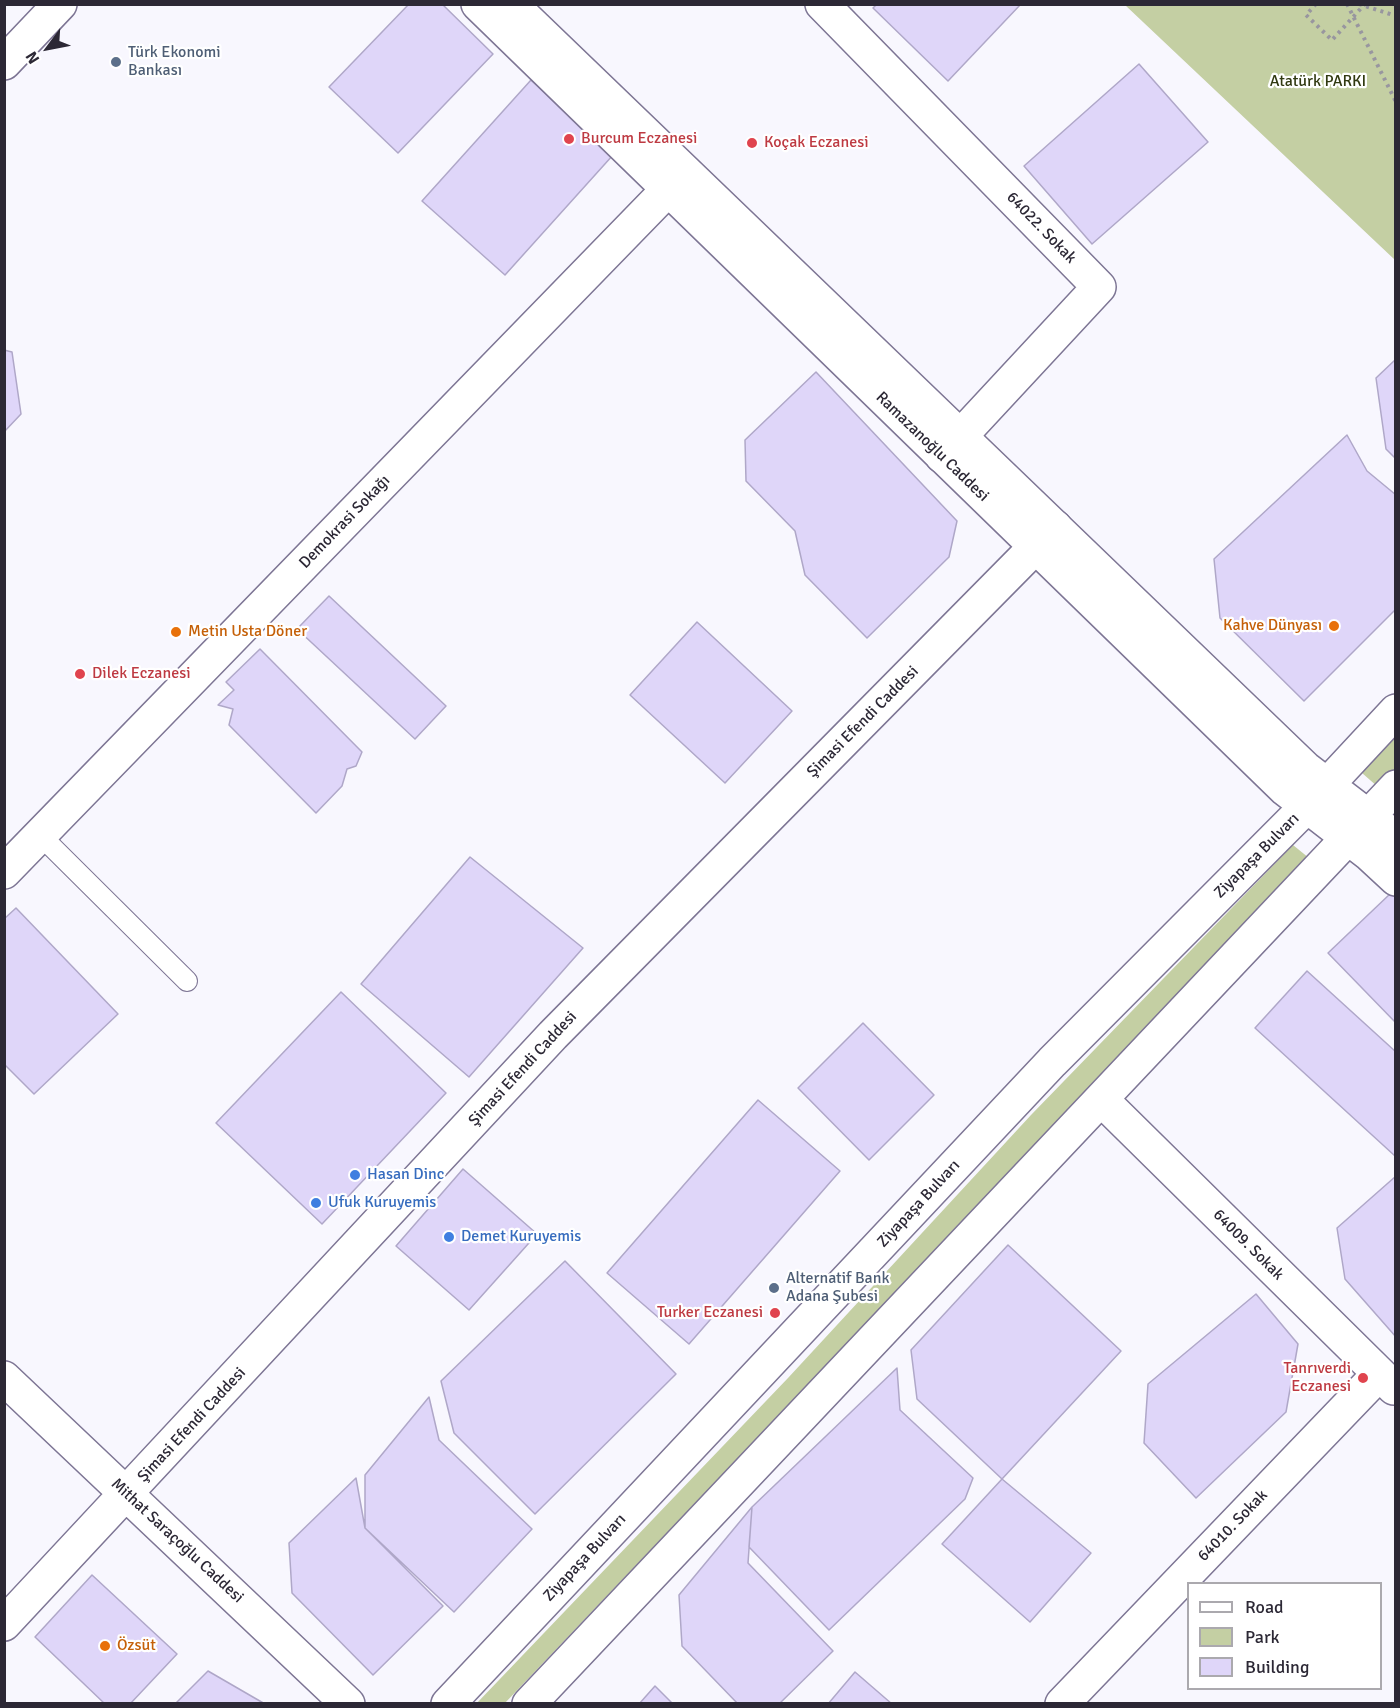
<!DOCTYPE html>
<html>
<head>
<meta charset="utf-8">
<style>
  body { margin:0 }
  #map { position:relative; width:1400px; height:1708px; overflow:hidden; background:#f8f7fe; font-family:Signika,sans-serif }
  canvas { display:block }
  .frame { position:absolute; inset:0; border:6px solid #2c2835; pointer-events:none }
  .legend { position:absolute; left:1187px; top:1582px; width:195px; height:108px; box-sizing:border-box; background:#fff; border:2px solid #aba9ae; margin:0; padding:8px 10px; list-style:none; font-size:18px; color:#2c2835 }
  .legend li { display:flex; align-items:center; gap:12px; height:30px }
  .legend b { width:30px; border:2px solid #aba9ae }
  .north { position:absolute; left:18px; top:18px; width:60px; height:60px; -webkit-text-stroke:4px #fff; paint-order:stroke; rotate:238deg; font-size:16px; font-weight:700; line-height:24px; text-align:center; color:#2c2835 }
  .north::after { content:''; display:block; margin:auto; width:21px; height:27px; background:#2c2835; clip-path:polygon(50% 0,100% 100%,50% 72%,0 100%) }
</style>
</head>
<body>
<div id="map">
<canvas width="1400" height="1708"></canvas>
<div class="frame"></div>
<ul class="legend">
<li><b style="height:8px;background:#fff"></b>Road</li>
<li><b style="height:16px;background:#c4cfa3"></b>Park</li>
<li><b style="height:16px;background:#dfd6f9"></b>Building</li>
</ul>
<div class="north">N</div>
</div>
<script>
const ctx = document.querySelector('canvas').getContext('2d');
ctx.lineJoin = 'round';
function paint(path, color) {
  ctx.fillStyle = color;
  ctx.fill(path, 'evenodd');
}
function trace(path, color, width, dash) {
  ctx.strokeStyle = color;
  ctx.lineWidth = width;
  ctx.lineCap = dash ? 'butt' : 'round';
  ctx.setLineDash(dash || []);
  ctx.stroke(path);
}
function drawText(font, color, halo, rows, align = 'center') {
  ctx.font = font + ' Signika,sans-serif';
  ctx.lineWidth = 4.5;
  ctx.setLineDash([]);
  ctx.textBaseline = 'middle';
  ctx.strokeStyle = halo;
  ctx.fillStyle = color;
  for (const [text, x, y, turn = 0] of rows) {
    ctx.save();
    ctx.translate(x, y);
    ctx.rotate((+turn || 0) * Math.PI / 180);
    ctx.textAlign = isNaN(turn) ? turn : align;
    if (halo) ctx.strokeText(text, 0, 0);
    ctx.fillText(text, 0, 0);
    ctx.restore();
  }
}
paint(new Path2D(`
  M1125,5H1395V260Z
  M1395,738V769L1378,787L1362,773Z
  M1293,845L1309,858L505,1703L476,1704L788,1378L1031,1115Z`), '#c4cfa3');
const building = new Path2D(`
  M409,4H442L493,54L398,153L329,87Z
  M877,4H1021L948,81L873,8Z
  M1139,64L1208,142L1092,244L1024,166Z
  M531,80L613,155L505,275L422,201Z
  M4,350L12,352L21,414L4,432Z
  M1396,359V459L1386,449L1376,378Z
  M816,372L957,521L949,557L867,638L805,575L795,531L746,481L745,440Z
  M1347,435L1367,471L1396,495V609L1304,701L1220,618L1214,559Z
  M329,596L446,706L415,739L297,629Z
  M697,622L792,711L725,783L630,695Z
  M260,649L362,752L356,766L347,769L342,786L316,813L229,725L233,709L218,705L234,690L226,682Z
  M470,857L583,948L469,1077L361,984Z
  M1391,893L1396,898V1023L1328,953Z
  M16,908L118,1014L34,1094L4,1064V919Z
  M1307,971L1396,1052L1395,1156L1255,1028Z
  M341,992L446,1093L322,1224L216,1123Z
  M863,1023L934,1095L869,1160L798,1088Z
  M758,1100L840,1171L689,1344L607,1273Z
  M463,1169L537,1234L469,1310L396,1246Z
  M1396,1176V1337L1345,1279L1337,1228Z
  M1008,1245L1121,1351L1002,1479L917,1399L911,1350Z
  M565,1261L676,1374L535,1514L454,1433L441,1381Z
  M1256,1294L1298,1344L1286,1412L1196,1498L1144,1443L1148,1384Z
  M897,1368L900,1410L973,1478L965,1499L829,1630L749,1547L752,1507Z
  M429,1397L439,1440L532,1529L454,1612L365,1528V1475Z
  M356,1478L365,1528L443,1606L373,1675L292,1593L289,1543Z
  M1002,1479L1091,1553L1030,1622L942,1544Z
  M752,1507L748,1563L833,1651L779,1704H738L682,1646L679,1595Z
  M92,1575L177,1654L130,1704H105L35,1637Z
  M208,1671L265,1704H175Z
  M855,1672L892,1704H828Z
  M655,1686L673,1704H639Z`);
paint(building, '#dfd6f9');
trace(building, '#afa7c8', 1.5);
const service = new Path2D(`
  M40,835L187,981`);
const minor = new Path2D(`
  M822,4L1099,287L942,456
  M4,872L685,172
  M1102,1100L1394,1388
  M1062,1704L1379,1374`);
const tertiary = new Path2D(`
  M4,1378L348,1704
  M4,1624L553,1035L1055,527`);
const secondary = new Path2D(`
  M478,4L1285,789L1369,854L1396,879
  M513,6L1305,768L1396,838
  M4,63L60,4
  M448,1704L1052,1062L1316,797L1396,711
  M529,1704L1396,787`);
trace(service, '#7d7594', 22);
trace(minor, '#7d7594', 36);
trace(tertiary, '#7d7594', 36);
trace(secondary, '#7d7594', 36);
trace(new Path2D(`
  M1316,4L1306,15L1332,40L1365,4
  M1347,4L1396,102
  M1359,4L1396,16`), '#98969f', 4, [3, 4.5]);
trace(service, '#fff', 20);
trace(minor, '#fff', 33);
trace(tertiary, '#fff', 33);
trace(secondary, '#fff', 33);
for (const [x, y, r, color] of [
  [116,62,6,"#5c6f8a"],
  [569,139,6,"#e0444e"],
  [752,143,6,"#e0444e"],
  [1334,626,6,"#e8710a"],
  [176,632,6,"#e8710a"],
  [80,674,6,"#e0444e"],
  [355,1175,6,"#3f7fe0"],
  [316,1203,6,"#3f7fe0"],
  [449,1237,6,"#3f7fe0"],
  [774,1288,6,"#5c6f8a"],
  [775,1313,6,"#e0444e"],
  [1363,1378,6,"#e0444e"],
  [105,1646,6,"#e8710a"]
]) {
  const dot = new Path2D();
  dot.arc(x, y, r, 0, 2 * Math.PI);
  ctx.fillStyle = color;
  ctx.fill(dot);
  trace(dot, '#fff', 2);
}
drawText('16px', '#4e5e75', '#fff', [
  ["Türk Ekonomi",128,53],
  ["Bankası",128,71],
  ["Alternatif Bank",786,1279],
  ["Adana Şubesi",786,1297]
], 'left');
drawText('16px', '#313911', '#fff', [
  ["Atatürk PARKI",1318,82]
]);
drawText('16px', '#be3a42', '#fff', [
  ["Burcum Eczanesi",581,139],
  ["Koçak Eczanesi",764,143],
  ["Dilek Eczanesi",92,674],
  ["Turker Eczanesi",763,1313,"right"],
  ["Tanrıverdi",1351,1369,"right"],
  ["Eczanesi",1351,1387,"right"]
], 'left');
drawText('16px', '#2c2835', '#fff', [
  ["64022. Sokak",1041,228,46],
  ["Ramazanoğlu Caddesi",932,447,44],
  ["Demokrasi Sokağı",345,522,-46],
  ["Şimasi Efendi Caddesi",863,722,-45],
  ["Ziyapaşa Bulvarı",1257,856,-45],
  ["Şimasi Efendi Caddesi",523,1069,-47],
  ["Ziyapaşa Bulvarı",919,1204,-47],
  ["64009. Sokak",1248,1245,45],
  ["Şimasi Efendi Caddesi",192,1425,-47],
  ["64010. Sokak",1233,1526,-46],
  ["Mithat Saraçoğlu Caddesi",177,1541,43],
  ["Ziyapaşa Bulvarı",585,1558,-47]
]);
drawText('16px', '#c56008', '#fff', [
  ["Kahve Dünyası",1322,626,"right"],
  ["Metin Usta Döner",188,632],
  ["Özsüt",117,1646]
], 'left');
drawText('16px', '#366cbe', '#fff', [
  ["Hasan Dinc",367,1175],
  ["Ufuk Kuruyemis",328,1203],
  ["Demet Kuruyemis",461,1237]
], 'left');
</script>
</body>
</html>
